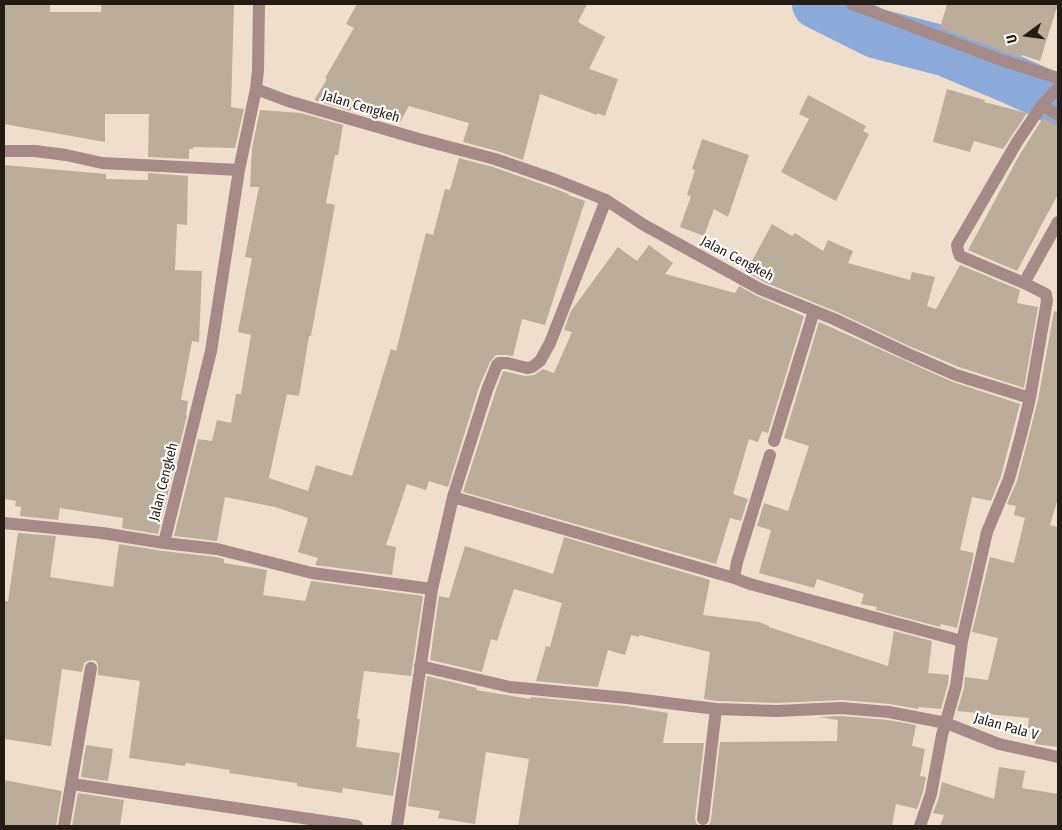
<!DOCTYPE html>
<html>
<head>
<meta charset="utf-8">
<style>
  body { margin:0 }
  #map { position:relative; width:1062px; height:830px; overflow:hidden; background:#efdecc; font-family:"Fira Sans Condensed",sans-serif }
  canvas { display:block }
  .frame { position:absolute; inset:0; border:5px solid #221c15; pointer-events:none }
  .north { position:absolute; left:1002px; top:10px; width:50px; height:50px; -webkit-text-stroke:4px #fff; paint-order:stroke; rotate:256deg; font-size:14px; font-weight:700; line-height:20px; text-align:center; color:#221c15 }
  .north::after { content:''; display:block; margin:auto; width:18px; height:22px; background:#221c15; clip-path:polygon(50% 0,100% 100%,50% 72%,0 100%) }
</style>
</head>
<body>
<div id="map">
<canvas width="1062" height="830"></canvas>
<div class="frame"></div>
<div class="north">U</div>
</div>
<script>
const ctx = document.querySelector('canvas').getContext('2d');
ctx.lineJoin = 'round';
function trace(path, color, width, dash) {
  ctx.strokeStyle = color;
  ctx.lineWidth = width;
  ctx.lineCap = dash ? 'butt' : 'round';
  ctx.setLineDash(dash || []);
  ctx.stroke(path);
}
function paint(path, color) {
  ctx.fillStyle = color;
  ctx.fill(path, 'evenodd');
}
function drawText(font, color, halo, rows, align = 'center') {
  ctx.font = font + ' "Fira Sans Condensed",sans-serif';
  ctx.lineWidth = 4.5;
  ctx.setLineDash([]);
  ctx.textBaseline = 'middle';
  ctx.strokeStyle = halo;
  ctx.fillStyle = color;
  for (const [text, x, y, turn = 0] of rows) {
    ctx.save();
    ctx.translate(x, y);
    ctx.rotate((+turn || 0) * Math.PI / 180);
    ctx.textAlign = isNaN(turn) ? turn : align;
    if (halo) ctx.strokeText(text, 0, 0);
    ctx.fillText(text, 0, 0);
    ctx.restore();
  }
}
trace(new Path2D(`
  M817,4L875,33L944,51L1004,76L1049,96L1058,102`), '#8caad9', 50);
paint(new Path2D(`
  M4,4H50V12H101V4H234L231,107L244,109L235,148L193,147V149H189V159L148,157L149,114H105V142L4,124Z
  M357,4H587L578,22L605,37L589,69L618,79L605,116L597,113V115L540,94L523,160L497,151L463,142L469,123L409,106L400,122L357,99L350,111L314,100L327,79L325,78L354,28L346,24Z
  M947,4H1058L1040,61L1022,55L1021,58L1004,52L993,48V47L968,39V38L940,28Z
  M947,89L985,100L984,102L1027,113L1003,149L974,141L970,152L933,142Z
  M808,95L866,126L863,131L869,134L836,201L781,172L809,119L799,114Z
  M260,110L301,113L343,125L338,155H335L326,203L335,205L317,303L311,336H309L299,396L287,394L269,478L308,491L316,465L352,476L391,349L396,351L426,233L433,235L445,189L450,190L459,158L493,167L553,188L569,194L568,195L585,201L545,325L522,319L513,356L507,355H496L490,362L479,387L448,487L429,481L426,490L407,484L386,545L396,547L392,575L315,565L318,558L298,552L308,518L275,507L225,497L217,541L174,536L198,439L212,441L217,420L231,423L236,394H241L251,335L238,332L252,258L245,257L259,187H250L252,148Z
  M1043,118L1058,126V194L1017,271L968,250L1020,154Z
  M702,139L749,155L728,217L714,209L704,236L680,227L691,196L687,195L695,170L692,169Z
  M4,165L106,174V179L148,180V173L188,176L187,225L177,224L175,270L202,271L199,342L192,341L181,400L188,401L186,415H187L158,534L122,528L123,518L60,508L58,520L20,516L21,507L15,506L16,501L4,499Z
  M772,224L792,236L795,233L823,251L828,240L853,251L848,263L910,280L912,272L935,277L927,306L936,309L960,265L1020,290L1017,303L1038,307L1024,388L959,367L911,347L837,312L764,282L746,272Z
  M649,245L673,263L665,274L735,293L739,286L757,296L804,316L768,433L762,431L758,442L749,439L733,494L748,499L741,521L730,518L716,564L463,492L495,393L503,371L525,376L534,375L543,369L554,373L572,332L564,330L571,311L618,247L637,261Z
  M1054,311L1058,312V498L1050,525L1058,527V747L1035,744L1037,729L1028,728L1029,718L957,711L964,688L965,677L988,680L998,638L972,632L990,557L1014,563L1025,518L1014,515L1016,506L1007,504L1017,481L1038,400Z
  M819,322L953,382L1020,404L1001,476L991,501L972,497L960,550L974,553L957,628L941,624L940,627L876,610L877,607L861,604L864,594L817,579L814,588L759,573L771,530L757,526L764,503L788,511L809,446L784,438Z
  M18,533L56,536L50,577L113,587L119,544L163,551L216,557L224,559V563L267,570L263,595L305,601L311,581L423,596L411,676L364,671L357,719H360L356,747L400,753L393,796L343,788L342,793L297,786V783L229,773L230,770L186,763L185,766L129,758L140,681L98,675V665L96,661L92,660L88,661L84,663L82,672L62,669L51,746L4,739V601H8Z
  M564,537L710,580L703,615L759,622L769,626V627L888,666L894,631L932,641L928,673L949,675L948,684L941,709L919,707L918,709L890,704L842,700L777,703L717,701L704,699L710,652L639,635V637L631,635L625,655L608,650L598,687L536,681L546,646L550,647L562,603L514,589L497,641L491,639L482,672L430,660L439,596L449,598L465,546L553,574Z
  M427,676L477,688L476,690L530,699L531,697L626,706L668,713L663,743H704L695,818L696,823L700,826H518L529,759L486,752L475,824L438,818L440,811L408,806Z
  M841,716L888,720L916,725L912,746L925,749L920,776L926,777L923,792L917,809L896,804L892,826H707L710,823L711,820L720,742L837,741L838,720L819,717Z
  M86,745L113,749L108,781L81,777Z
  M999,767L1025,771L1022,788L1058,794V826H940L944,815L933,813L939,797L942,782L994,799Z
  M4,780L62,791L56,826H4Z
  M78,793L124,800L120,826H72Z`), '#bbad9a');
trace(new Path2D(`
  M852,4L1001,60L1058,78
  M256,89L288,101L419,139L495,159L556,180L606,200L644,225L760,289L834,319L908,354L956,375L1030,398
  M1042,105L1058,115
  M4,151H35L66,155L102,163L239,170
  M1024,283L1058,222
  M774,441L814,311
  M770,455L737,562L734,578L750,584L962,641
  M453,497L734,578
  M4,523L102,533L164,543L211,351L239,170L256,89L258,70L259,4
  M164,543L217,549L312,573L432,589
  M420,666L510,687L627,698L716,709L777,711L841,708L889,712L946,723L999,744L1058,757
  M72,784L357,826
  M703,819L716,709
  M64,826L91,668
  M397,826L432,589L453,497L487,390L497,365L499,363H507L527,368L532,367L540,361L550,343L606,200
  M920,826L931,794L942,735L956,686L962,641L987,532L1009,479L1021,435L1030,398L1047,301L1046,294L1024,283L960,256L958,251L957,245L1017,142L1042,105L1058,88`), '#a68a87', 12);
drawText('14px', '#221c15', '#fff', [
  ["Jalan Cengkeh",361,107,17],
  ["Jalan Cengkeh",737,259,28],
  ["Jalan Cengkeh",164,482,-76],
  ["Jalan Pala V",1006,727,16]
]);
</script>
</body>
</html>
